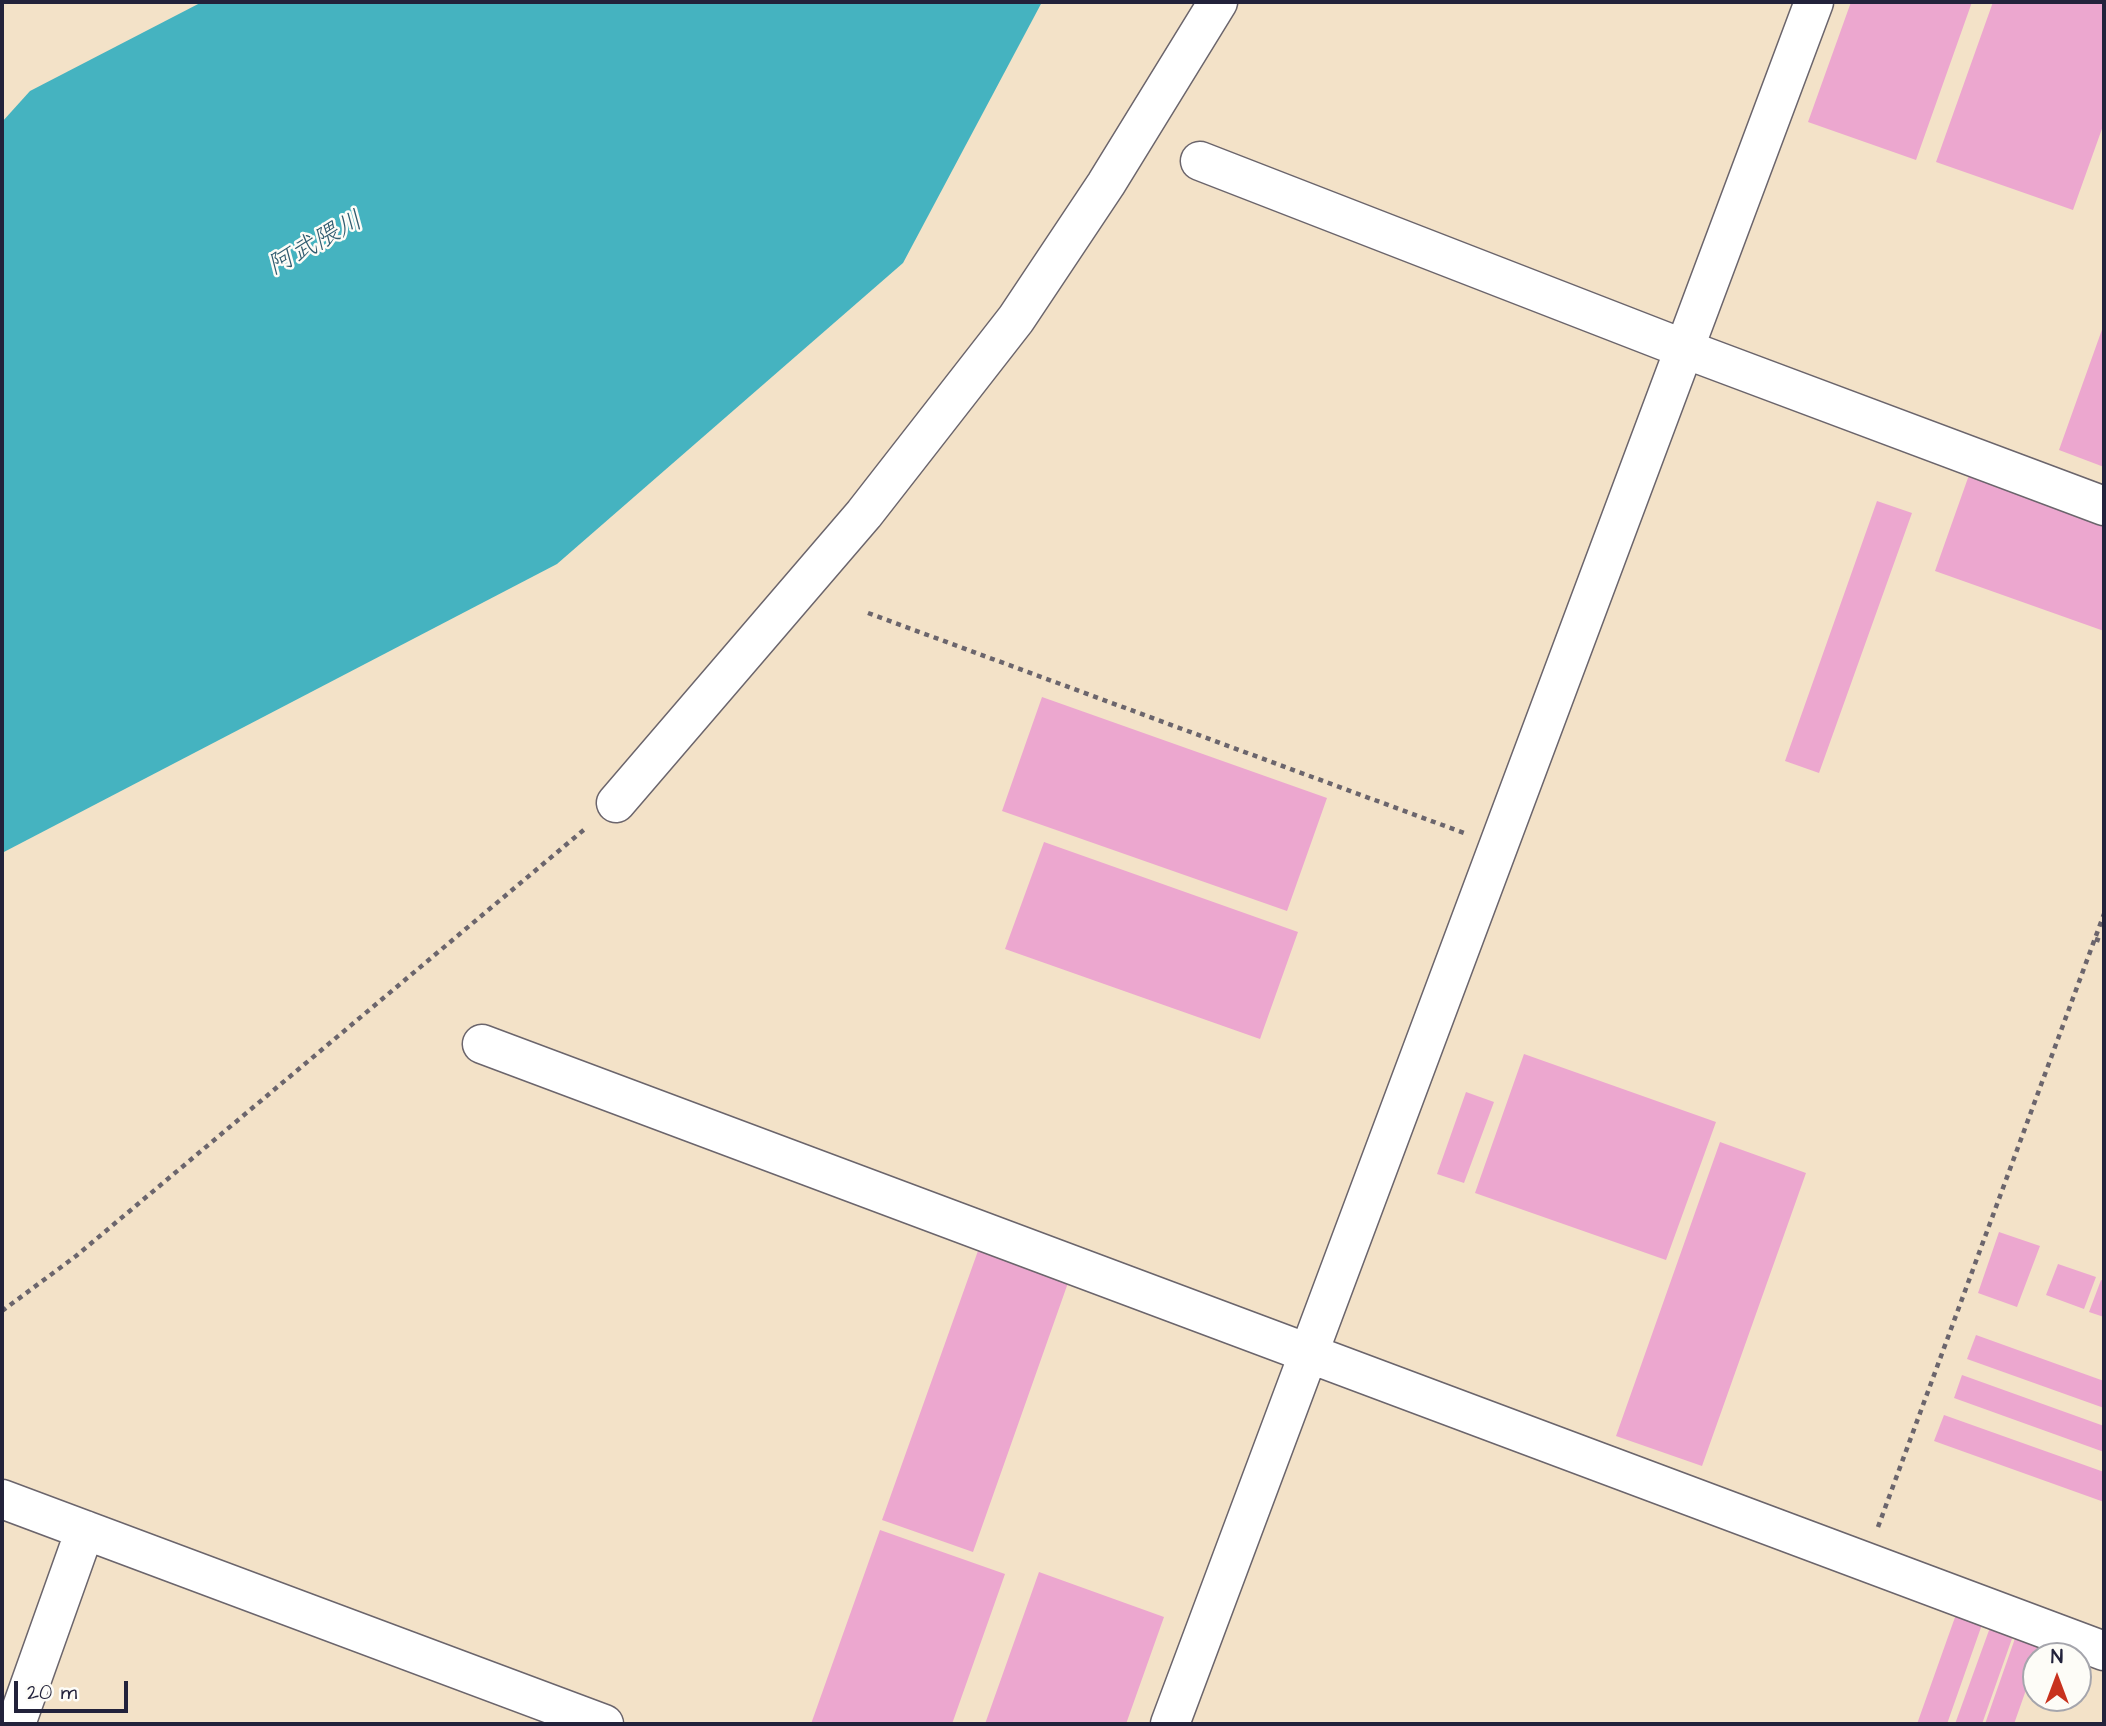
<!DOCTYPE html>
<html>
<head>
<meta charset="utf-8">
<style>
  body { margin:0 }
  #map { position:relative; width:2106px; height:1726px; overflow:hidden; background:#f3e2c8; font-family:"Architects Daughter",sans-serif }
  canvas { display:block }
  .frame { position:absolute; inset:0; border:4px solid #22223b; pointer-events:none }
  .north { position:absolute; left:2022px; top:1642px; width:70px; height:70px; box-sizing:border-box; background:#fdfcf7; border:2px solid #a5a5ac; border-radius:50%; rotate:0deg; font-size:19px; font-weight:700; line-height:28px; text-align:center; color:#22223b }
  .north::after { content:''; display:block; margin:auto; width:24px; height:32px; background:#c8321e; clip-path:polygon(50% 0,100% 100%,50% 72%,0 100%) }
  .scale { position:absolute; left:14px; top:1681px; width:114px; height:32px; box-sizing:border-box; border:4px solid #22223b; border-top:0; padding-left:9px; font-size:21px; line-height:24px; white-space:nowrap; color:#22223b; -webkit-text-stroke:5px #fdfcf7; paint-order:stroke }
</style>
</head>
<body>
<div id="map">
<canvas width="2106" height="1726"></canvas>
<div class="frame"></div>
<div class="north">N</div>
<div class="scale">20 m</div>
</div>
<script>
const ctx = document.querySelector('canvas').getContext('2d');
ctx.lineJoin = 'round';
function paint(path, color) {
  ctx.fillStyle = color;
  ctx.fill(path, 'evenodd');
}
function trace(path, color, width, dash) {
  ctx.strokeStyle = color;
  ctx.lineWidth = width;
  ctx.lineCap = dash ? 'butt' : 'round';
  ctx.setLineDash(dash || []);
  ctx.stroke(path);
}
function drawText(font, color, halo, rows, align = 'center') {
  ctx.font = font + ' "Architects Daughter","Klee One",sans-serif';
  ctx.lineWidth = 5;
  ctx.setLineDash([]);
  ctx.textBaseline = 'middle';
  ctx.strokeStyle = halo;
  ctx.fillStyle = color;
  for (const [text, x, y, turn = 0] of rows) {
    ctx.save();
    ctx.translate(x, y);
    ctx.rotate((+turn || 0) * Math.PI / 180);
    ctx.textAlign = isNaN(turn) ? turn : align;
    if (halo) ctx.strokeText(text, 0, 0);
    ctx.fillText(text, 0, 0);
    ctx.restore();
  }
}
paint(new Path2D(`
  M202,2H1042L903,263L557,564L2,853V122L30,91Z`), '#45b3c0');
paint(new Path2D(`
  M1851,2H1972L1916,160L1808,122Z
  M1993,2H2104V123L2073,210L1936,162Z
  M2104,324V467L2059,450Z
  M1969,475L2104,523V631L1935,571Z
  M1877,501L1912,513L1819,773L1785,761Z
  M1042,697L1327,798L1287,911L1002,811Z
  M1044,842L1298,932L1260,1039L1005,949Z
  M1524,1054L1716,1122L1666,1260L1475,1193Z
  M1466,1092L1494,1102L1464,1183L1437,1174Z
  M1720,1142L1806,1173L1702,1466L1616,1436Z
  M1999,1232L2040,1246L2017,1307L1978,1293Z
  M979,1248L1069,1280L973,1552L882,1520Z
  M2058,1264L2096,1277L2084,1309L2046,1295Z
  M2101,1280L2104,1281V1317L2089,1312Z
  M1976,1335L2104,1381V1408L1967,1359Z
  M1962,1375L2104,1426V1452L1954,1398Z
  M1944,1415L2104,1472V1502L1934,1441Z
  M880,1530L1005,1574L952,1724H811Z
  M1039,1572L1164,1617L1126,1724H985Z
  M1959,1606L1985,1616L1947,1724H1917Z
  M1992,1622L2015,1630L1982,1724H1955Z
  M2019,1627L2045,1636L2014,1724H1985Z`), '#eca7cf');
const street = new Path2D(`
  M1200,161L1682,348L2104,506
  M616,803L864,514L1016,319L1106,184L1218,2
  M482,1044L2104,1651
  M2,1499L604,1724
  M16,1724L85,1530
  M1170,1724L1814,2`);
trace(street, '#6b656c', 41);
trace(new Path2D(`
  M868,613L1464,833
  M2095,939L2104,942
  M2,1311L76,1256L586,828
  M1878,1527L2104,914`), '#6b656c', 4.5, [5, 5]);
trace(street, '#fff', 38);
drawText('italic 26px', '#305c70', '#fdfcf7', [
  ["阿武隈川",316,245,-29]
]);
</script>
</body>
</html>
